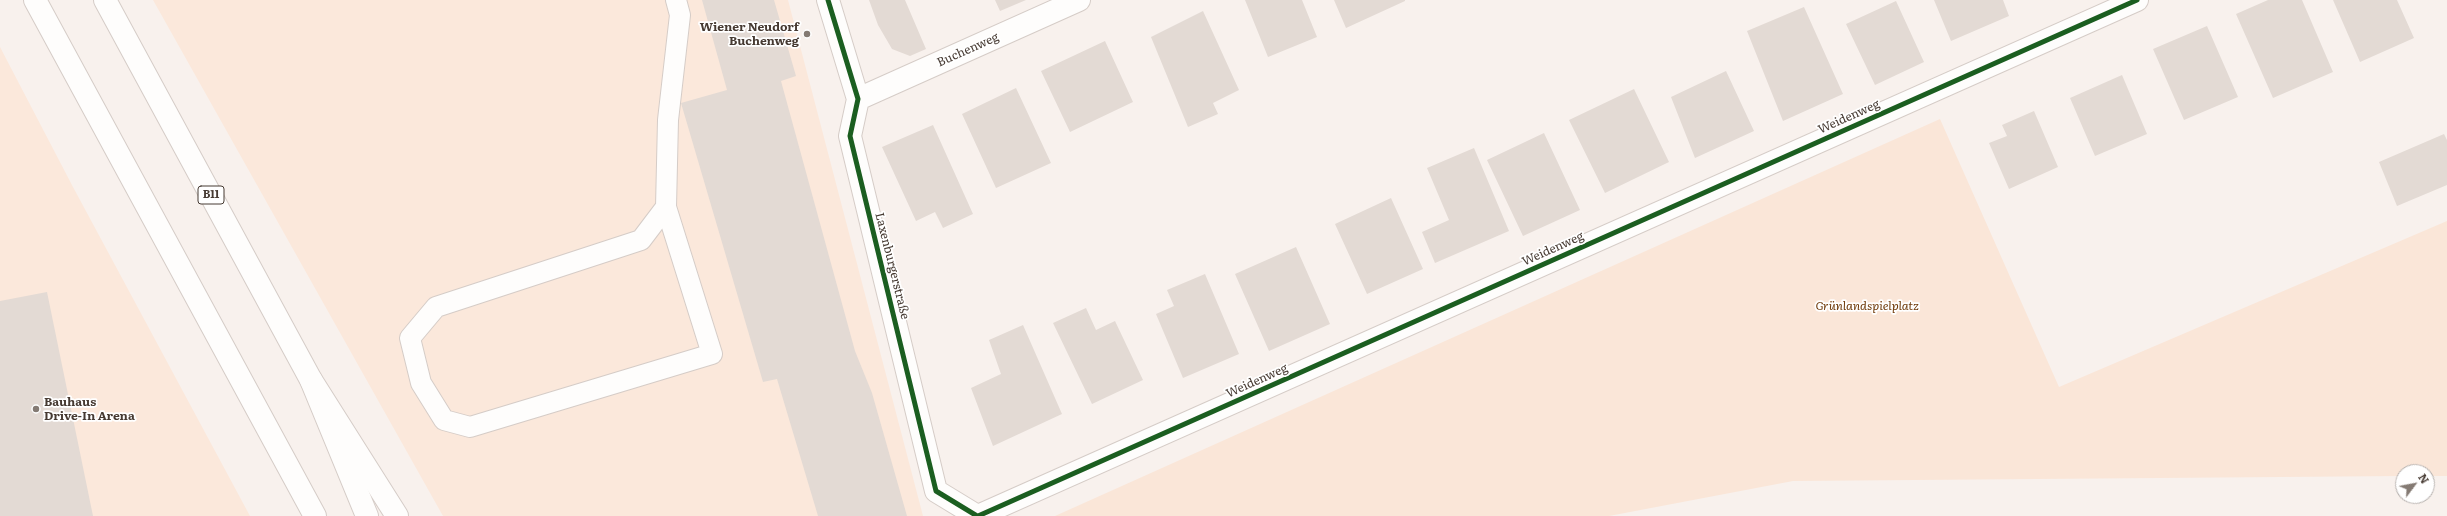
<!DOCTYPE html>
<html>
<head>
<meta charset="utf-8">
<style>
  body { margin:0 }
  #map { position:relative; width:2447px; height:516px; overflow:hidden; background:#f8f1ed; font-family:Literata,serif }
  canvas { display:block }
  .north { position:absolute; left:2395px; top:464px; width:40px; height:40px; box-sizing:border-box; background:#fff; border:1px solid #b5b0ad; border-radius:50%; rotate:58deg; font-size:11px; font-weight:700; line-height:16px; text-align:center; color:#463a32 }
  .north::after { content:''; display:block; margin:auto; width:14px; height:18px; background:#847a73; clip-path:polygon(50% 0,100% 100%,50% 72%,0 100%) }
</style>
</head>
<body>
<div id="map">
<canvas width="2447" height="516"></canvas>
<div class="north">N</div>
</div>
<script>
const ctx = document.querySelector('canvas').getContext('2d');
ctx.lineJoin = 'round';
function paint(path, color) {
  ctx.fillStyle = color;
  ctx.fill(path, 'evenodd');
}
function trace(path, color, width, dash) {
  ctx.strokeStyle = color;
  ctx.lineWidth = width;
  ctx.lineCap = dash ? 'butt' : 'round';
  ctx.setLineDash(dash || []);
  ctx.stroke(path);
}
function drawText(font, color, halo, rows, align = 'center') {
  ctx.font = font + ' Literata,serif';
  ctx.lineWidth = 3.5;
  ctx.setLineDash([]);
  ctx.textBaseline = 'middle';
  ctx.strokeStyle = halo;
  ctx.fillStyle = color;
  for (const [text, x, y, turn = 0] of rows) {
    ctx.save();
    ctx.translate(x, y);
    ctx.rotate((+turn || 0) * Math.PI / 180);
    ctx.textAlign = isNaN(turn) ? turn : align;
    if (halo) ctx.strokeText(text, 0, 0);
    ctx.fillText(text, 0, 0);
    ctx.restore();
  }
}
paint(new Path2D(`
  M153,0H788L923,516H443Z
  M0,47L73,187L250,516H0Z`), '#fbe8db');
paint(new Path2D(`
  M1940,119L2059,387L2447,221V476H2427V472H2403V476L1793,481L1609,516H1055Z`), '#fae6d8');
paint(new Path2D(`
  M702,0H774L796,76L781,81L855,351L872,393L907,516H818L777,379L763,382L681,103L727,90Z
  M869,0H905L926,49L910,56L892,49L878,25Z
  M995,0H1026L1000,11Z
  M1245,0H1302L1317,37L1268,57Z
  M1334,0H1405V1L1346,28Z
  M1934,0H2003L2009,16L1951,41Z
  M2268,0H2302L2333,72L2273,98L2236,14Z
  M2333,0H2397L2414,38L2360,62Z
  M1896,1L1924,62L1875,85L1846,24Z
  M1804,7L1843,94L1783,121L1747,31Z
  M1203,11L1239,90L1213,103L1218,114L1188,127L1151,37Z
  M2207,26L2238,97L2184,120L2153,49Z
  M1105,41L1133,102L1070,132L1041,71Z
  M1726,71L1754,131L1695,158L1671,97Z
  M2122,75L2147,134L2095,156L2070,98Z
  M1016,88L1051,163L996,188L962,114Z
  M1634,89L1669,162L1605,193L1569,120Z
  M2034,111L2058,167L2009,189L1989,143L2007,136L2002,125Z
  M933,125L973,214L943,228L935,212L916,221L882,147Z
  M1544,133L1580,210L1523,236L1487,160Z
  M2444,134L2447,140V185L2397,206L2379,162Z
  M1474,148L1509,231L1435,263L1422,232L1449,220L1427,168Z
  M1391,198L1423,269L1367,294L1335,224Z
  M1296,247L1330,324L1269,351L1235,274Z
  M1205,274L1239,354L1183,378L1156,314L1174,306L1167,290Z
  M47,292L93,516H0V301Z
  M1086,308L1096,330L1115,321L1143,380L1092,404L1053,323Z
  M1023,325L1062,414L993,446L971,388L1001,374L989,340Z`), '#e3dad4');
const service = new Path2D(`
  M666,207L641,240L436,307L410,338L421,383L444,420L470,427L712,354L666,207L668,120L680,15L676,0`);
const minor = new Path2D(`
  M828,0L858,99L850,136L936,491L977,516
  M858,99L1079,0
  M978,516L2137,0`);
const primary = new Path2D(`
  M35,0L315,516
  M105,0L311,380L367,516`);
const motorway = new Path2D(`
  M311,380L397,516`);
trace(service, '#d5ccc7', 22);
trace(minor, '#d5ccc7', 24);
trace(primary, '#d5ccc7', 24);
trace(motorway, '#d5ccc7', 24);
trace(service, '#fefdfc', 20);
trace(minor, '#fefdfc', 22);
trace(primary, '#fefdfc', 22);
trace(motorway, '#fefdfc', 22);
trace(new Path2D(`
  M828,0L858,99L850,136L936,491L977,516
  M978,516L2137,0`), '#1b5e20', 5);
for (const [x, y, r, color] of [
  [807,34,4,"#847a73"],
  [36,409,4,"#847a73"]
]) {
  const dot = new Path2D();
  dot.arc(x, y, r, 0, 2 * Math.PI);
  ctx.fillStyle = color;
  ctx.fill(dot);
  trace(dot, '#fff', 1.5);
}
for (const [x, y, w] of [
  [211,195,26]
]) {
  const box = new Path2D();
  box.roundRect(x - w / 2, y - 9, w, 18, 3);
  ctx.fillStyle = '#fff';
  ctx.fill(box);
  trace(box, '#463a32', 1);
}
drawText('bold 11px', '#463a32', null, [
  ["B11",211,195]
]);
drawText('bold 12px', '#463a32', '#fff', [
  ["Wiener Neudorf",799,27],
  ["Buchenweg",799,41],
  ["Bauhaus",44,402,"left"],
  ["Drive-In Arena",44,416,"left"]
], 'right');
drawText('12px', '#463a32', '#fff', [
  ["Buchenweg",968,50,-24],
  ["Weidenweg",1849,117,-24],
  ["Weidenweg",1553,249,-24],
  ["Laxenburgerstraße",892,266,76],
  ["Weidenweg",1257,381,-24]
]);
drawText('italic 12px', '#703b0b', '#fff', [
  ["Grünlandspielplatz",1867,306]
]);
</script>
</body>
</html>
